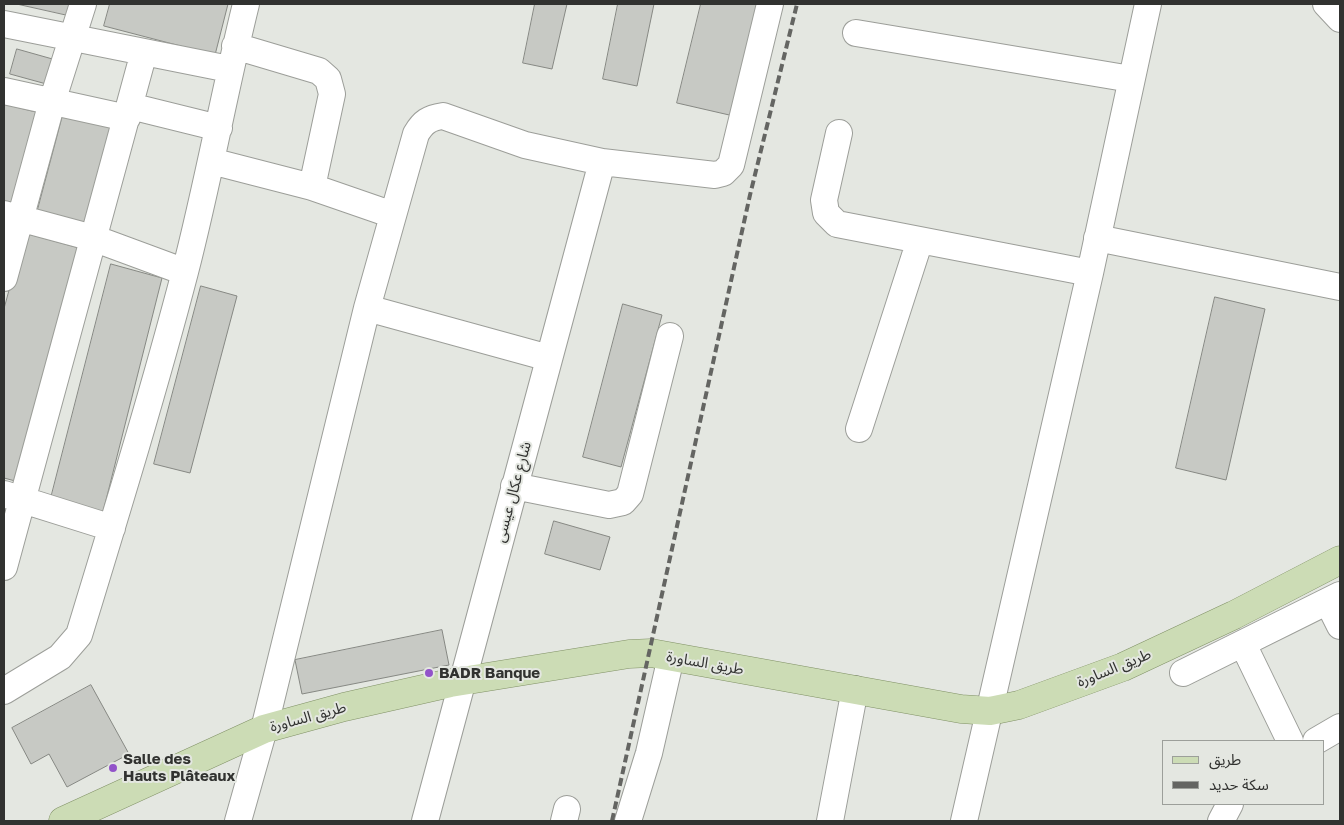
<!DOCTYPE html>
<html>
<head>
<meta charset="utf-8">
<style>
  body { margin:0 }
  #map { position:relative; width:1344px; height:825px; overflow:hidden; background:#e4e7e1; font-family:"Golos Text","Noto Sans Arabic",sans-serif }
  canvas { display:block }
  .frame { position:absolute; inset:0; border:5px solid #313230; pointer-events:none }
  .legend { position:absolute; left:1162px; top:740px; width:162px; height:65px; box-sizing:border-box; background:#e4e7e1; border:1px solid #9c9f9a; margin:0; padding:6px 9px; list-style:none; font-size:15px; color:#313230 }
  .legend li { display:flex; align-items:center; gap:10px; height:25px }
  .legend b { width:25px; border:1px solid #9c9f9a }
</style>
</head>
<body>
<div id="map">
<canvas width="1344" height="825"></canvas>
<div class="frame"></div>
<ul class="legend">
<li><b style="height:6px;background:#ccdcb5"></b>طريق</li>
<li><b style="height:6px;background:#646562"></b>سكة حديد</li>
</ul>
</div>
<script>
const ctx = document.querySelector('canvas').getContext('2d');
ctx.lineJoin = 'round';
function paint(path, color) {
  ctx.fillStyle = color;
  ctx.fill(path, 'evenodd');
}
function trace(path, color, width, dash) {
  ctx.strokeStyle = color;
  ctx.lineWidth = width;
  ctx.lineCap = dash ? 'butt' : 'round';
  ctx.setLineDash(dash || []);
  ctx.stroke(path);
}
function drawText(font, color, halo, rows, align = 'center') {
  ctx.font = font + ' "Golos Text","Noto Sans Arabic",sans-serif';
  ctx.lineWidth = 4;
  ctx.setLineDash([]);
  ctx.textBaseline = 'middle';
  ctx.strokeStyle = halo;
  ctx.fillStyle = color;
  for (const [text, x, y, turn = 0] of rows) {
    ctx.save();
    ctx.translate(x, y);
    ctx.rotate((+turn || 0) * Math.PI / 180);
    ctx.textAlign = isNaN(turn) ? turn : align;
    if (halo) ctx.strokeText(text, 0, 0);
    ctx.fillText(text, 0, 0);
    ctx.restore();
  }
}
const building = new Path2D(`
  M17,4H75L72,16Z
  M110,4H228L215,55L104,26Z
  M535,4H567L552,69L523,63Z
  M618,4H654L637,86L603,79Z
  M701,4H764L738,117L677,103Z
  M17,49L56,60L50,85L10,74Z
  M4,104L40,113L13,216L4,214Z
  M63,115L116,129L89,231L36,217Z
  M25,233L83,249L19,482L4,478V309Z
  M111,264L162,278L103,512L51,498Z
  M201,286L237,296L190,473L154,464Z
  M1215,297L1265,309L1226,480L1176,468Z
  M623,304L662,315L621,467L583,457Z
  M554,521L610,537L600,570L545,554Z
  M442,630L449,665L302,694L295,660Z
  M91,685L129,754L67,787L49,754L31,764L12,728Z`);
paint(building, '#c7c9c4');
trace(building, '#868883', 1);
const minor = new Path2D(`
  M1326,4L1340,19
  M4,24L229,69
  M856,33L1131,79
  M235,46L319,71L328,79L332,94L312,187
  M4,91L127,118
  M130,106L219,128
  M839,133L824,200L826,213L837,224L1090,273
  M211,161L312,187L393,215
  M4,214L93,238L185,272
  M1097,238L1340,287
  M4,278L52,102L83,4
  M367,308L549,358
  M859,429L920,240
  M514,486L609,505L623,502L630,494L670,336
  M4,494L112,528
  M4,567L144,52
  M1328,602L1340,626
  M1243,644L1290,741
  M1183,673L1340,595
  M4,691L60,657L79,635C116,514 153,394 185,272C208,183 224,93 246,4
  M1316,741L1340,727
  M238,821L264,729L367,308L416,134C423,122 429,118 443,116L525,145L602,162L715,175L723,173L731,165L770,4
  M425,821L602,162
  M564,821L567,809
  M628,821L649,753L671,657
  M830,821L855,689
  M964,821L1090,273L1148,4
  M1221,821L1230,804`);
const major = new Path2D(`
  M63,821L264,729L344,707L450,683L629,654L651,653L961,709L990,711L1019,705L1123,667L1234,615L1340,560`);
trace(minor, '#9c9e99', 28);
trace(major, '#809166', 29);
trace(minor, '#fff', 26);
trace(major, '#ccdcb5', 28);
trace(new Path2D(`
  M612,821L750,195L797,4`), '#646562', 4, [8, 4]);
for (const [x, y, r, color] of [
  [429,673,5,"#9253c9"],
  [113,768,5,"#9253c9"]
]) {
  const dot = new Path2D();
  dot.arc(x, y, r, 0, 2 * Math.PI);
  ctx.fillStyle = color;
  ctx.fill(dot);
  trace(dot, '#e4e7e1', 2);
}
drawText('15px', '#313230', '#e4e7e1', [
  ["شارع عكال عيسى",513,492,-75],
  ["طريق الساورة",705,663,10],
  ["طريق الساورة",1114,668,-22],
  ["طريق الساورة",308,717,-15]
]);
drawText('bold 15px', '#313230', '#e4e7e1', [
  ["BADR Banque",439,673],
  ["Salle des",123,759],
  ["Hauts Plâteaux",123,776]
], 'left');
</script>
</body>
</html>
